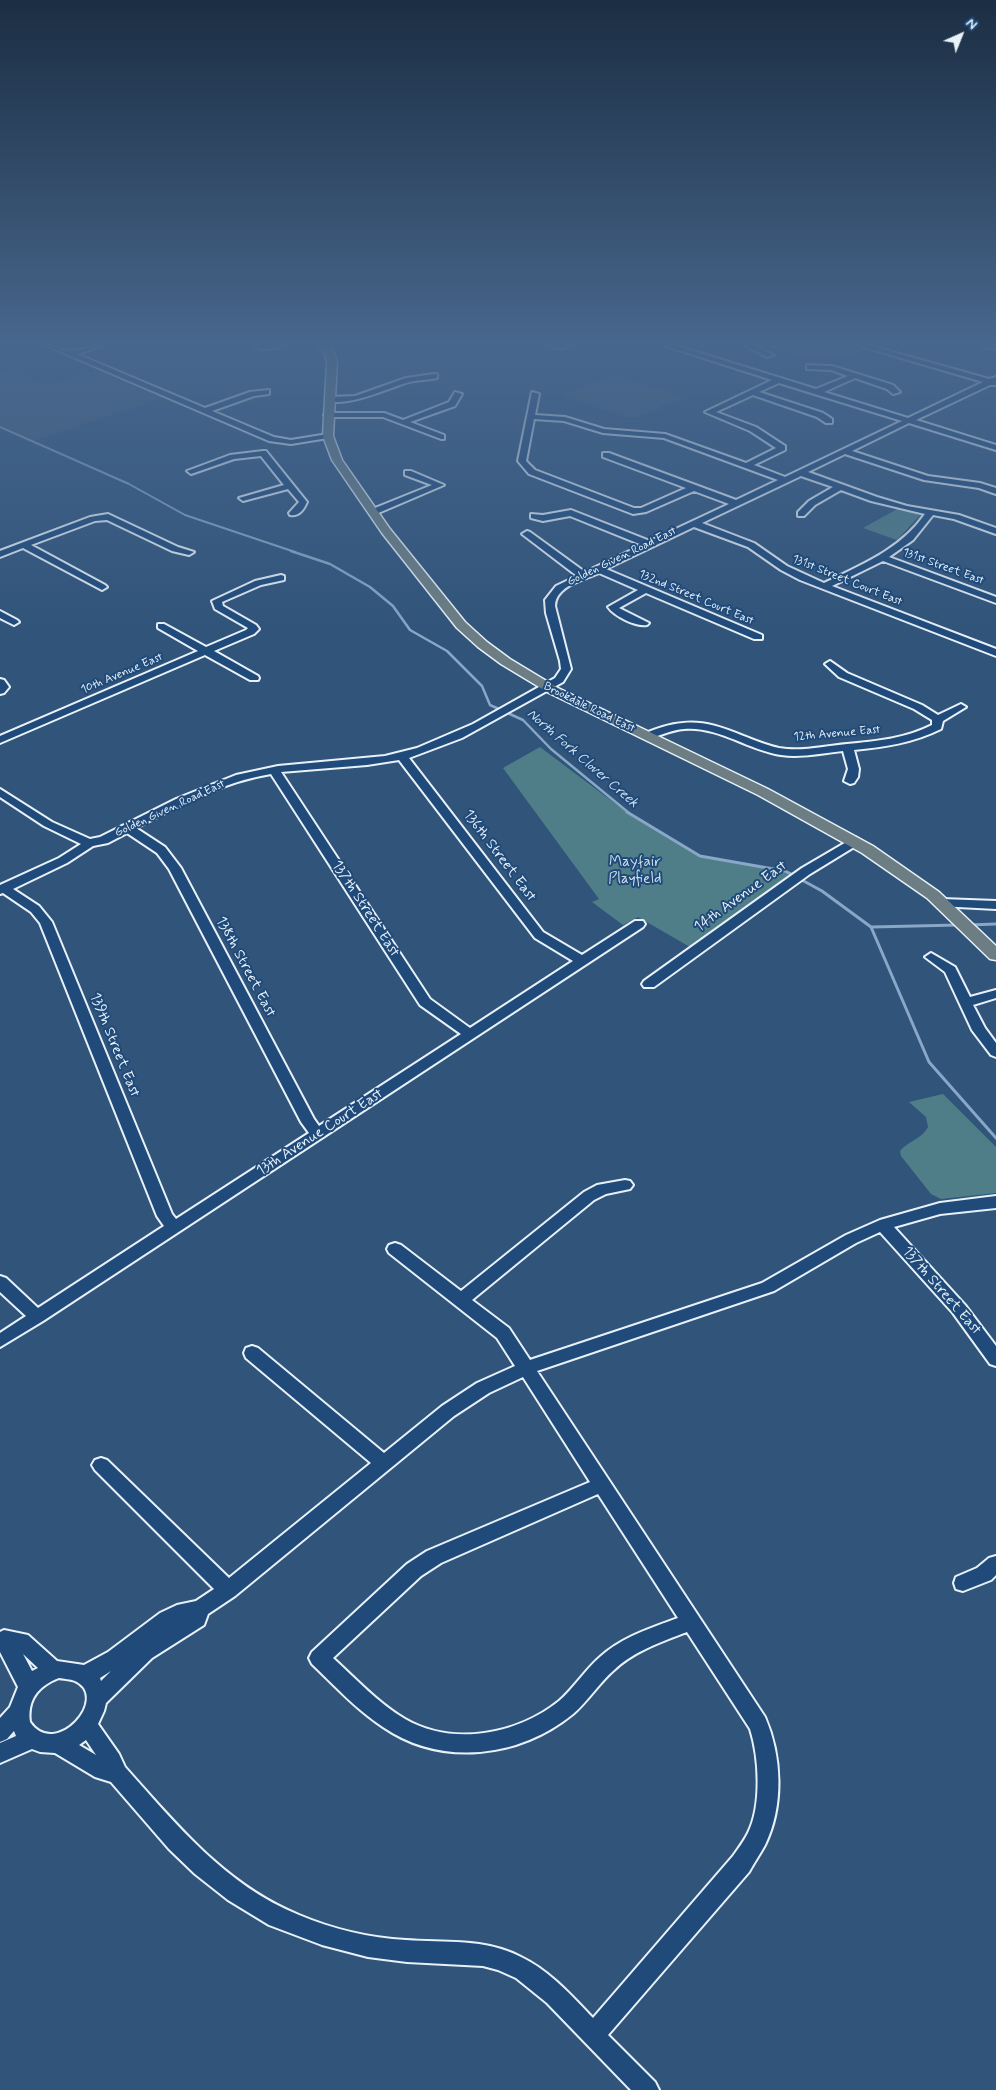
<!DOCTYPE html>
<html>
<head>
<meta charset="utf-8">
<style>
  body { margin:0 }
  #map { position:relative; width:996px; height:2090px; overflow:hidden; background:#31547a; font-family:Mynerve,sans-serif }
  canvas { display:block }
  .north { position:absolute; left:936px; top:10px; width:50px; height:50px; -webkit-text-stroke:4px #1f4a7a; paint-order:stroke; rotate:44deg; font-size:14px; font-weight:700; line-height:20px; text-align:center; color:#e8f1f8 }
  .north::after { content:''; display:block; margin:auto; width:18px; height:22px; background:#e8f1f8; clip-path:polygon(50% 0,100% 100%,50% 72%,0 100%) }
</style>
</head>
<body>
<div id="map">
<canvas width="996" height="2090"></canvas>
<div class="north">N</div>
</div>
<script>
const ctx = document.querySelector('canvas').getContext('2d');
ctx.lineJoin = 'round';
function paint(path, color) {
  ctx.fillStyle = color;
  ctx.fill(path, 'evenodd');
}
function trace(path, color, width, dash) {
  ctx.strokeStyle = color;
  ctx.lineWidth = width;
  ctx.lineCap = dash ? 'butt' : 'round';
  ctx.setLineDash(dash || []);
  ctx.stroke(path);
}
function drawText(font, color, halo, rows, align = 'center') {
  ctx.font = font + ' Mynerve,sans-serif';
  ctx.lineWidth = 4;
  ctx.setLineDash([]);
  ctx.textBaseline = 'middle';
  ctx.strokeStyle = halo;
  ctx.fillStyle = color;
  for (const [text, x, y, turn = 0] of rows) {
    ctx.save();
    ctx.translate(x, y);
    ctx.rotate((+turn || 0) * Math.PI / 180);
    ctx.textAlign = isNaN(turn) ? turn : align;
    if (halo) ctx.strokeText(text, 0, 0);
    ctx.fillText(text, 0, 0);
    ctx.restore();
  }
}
paint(new Path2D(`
  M12,370L45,385L95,370L162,398L29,442L0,428V374Z
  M614,374L684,398L631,419L561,395Z`), '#3d5c7a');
paint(new Path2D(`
  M756,345H852L868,349L848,356L825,354L806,356Z
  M899,508L920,515L897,540L863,528Z
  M540,747L633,817L700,856L785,871L794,876L690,947L638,917L623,925L592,902L599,899L503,768Z
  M943,1094L996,1147V1193L941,1199L931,1194L901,1156L900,1151C908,1141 922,1139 928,1127L926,1117L909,1102Z`), '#507e88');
trace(new Path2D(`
  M0,427L129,484L185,515L295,552`), '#89a7c6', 2);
trace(new Path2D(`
  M291,551L330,564L370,587L393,606L410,630L447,651L482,686L490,705L523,720L551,749L629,813`), '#89a7c6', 2.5);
trace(new Path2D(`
  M627,812L700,856L785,871L795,876
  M800,879L822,891L871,927L929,1062L996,1138
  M969,925L996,924
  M872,927L958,925`), '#89a7c6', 3);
const minor = new Path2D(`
  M45,345C55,345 65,352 73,351C84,350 93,345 105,345L77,354L205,408L250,392L269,390V394L254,396L212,411L274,437L291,440L328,434L332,436L328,438L291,444L269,441Z
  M257,345H284C278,349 262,351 256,347Z
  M545,345H572L560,349Z
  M663,345H674L816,389L848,376L831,370L807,369V365L832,366L893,385L900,392L893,394L887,389L855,378L824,392L908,418L983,382L857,345H868L989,379L996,377V385H990L916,420L996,445V450L909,423L852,451L928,476L980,483L996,488V494L979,488L924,480L845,454L808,472L877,497L907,506L959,515L996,528V534L954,519L933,515L913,540L889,557L996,597V603L883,561L832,586L996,649V656L800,580L781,570L748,547L694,527L606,569L762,635V639H754L646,593L619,608L649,623L647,625C636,627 614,616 608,607L638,590L599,573C584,580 555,586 555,606L571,669L563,682L462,738L409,758L543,932L582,955L635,921H643L645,924L643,927L43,1321L0,1347V1333L26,1316L0,1292V1276L6,1278L38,1308L164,1226L157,1216L40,923L31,912L3,893L0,894V885L59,858L81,844L44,826L0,797V789L52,822L90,839L100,837L176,799L236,775L278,766L385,756L417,748L473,724L555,678L561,669L560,661L546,613L545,600L556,586L577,576L522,534L527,531L530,532L585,572L642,545L570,516L543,521L531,518V514L543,515L571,510L650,541L729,504L694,491L646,512L633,514L529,474L518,461L532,392L539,394L535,415L565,417L604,429L665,434L746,463L776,448L750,431L705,412L772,380ZM779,383L902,421L785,477L754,465L785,450V446L756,427L716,412L753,395L817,417L826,423H832V419L823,413L759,392ZM534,419L564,421L603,433L664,438L778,480L736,500L609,453H603V457L686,488L641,508H634L535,470L526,461ZM801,476L833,487L809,501L798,512V516H804L815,505L841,490L871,501L925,514C901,549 861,565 824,583L787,566L754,543L702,523ZM399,760L535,938L573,961L470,1028L430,999L281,772L367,765ZM271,774L420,1005L461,1034L319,1126L314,1119L181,868L165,847L136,828C178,806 222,782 271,774ZM127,833L157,853L169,869L301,1122L309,1133L176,1219L172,1214L52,922L39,906L13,889L67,863L93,846L108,843Z
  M744,345H754L774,355L767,357Z
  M983,345H996V349L984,347Z
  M434,374H437V378C428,380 418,380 409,382C391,387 342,410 326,399L330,397L355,396L406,378Z
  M455,392L462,394L455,406L410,422L444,435V439H441L383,417H328L324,415L328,413H384L403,420L449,402Z
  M263,451H266L307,502C304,509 299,517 290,515L289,513L299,502L288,489L243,501L239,498L284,485L261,456L234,459L191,474L187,471L230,455Z
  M405,471H411L444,485L376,514H370V510L432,485L405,475Z
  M108,514L178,547L194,552L189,555L172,551L107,520L95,521L31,545L105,585L107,587L102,590L23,548L0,557V551L90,517Z
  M281,575L284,576V580L261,585L222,602L223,606L256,625L259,629L254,634L214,651L258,676L259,678L258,680H250L205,655L0,743V736L198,651L158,628V624H164L206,647L246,630L248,628L215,609L212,601L255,581Z
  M0,611L17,620L19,622L14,625L0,618Z
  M830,661L847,673L922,705L938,715L961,704L966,707L943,721L941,729C913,743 884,747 854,750L859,769L858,777L854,783L850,784L844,781L848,769L843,751C823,753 801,758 781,755C748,750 718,726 684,729C671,730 660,736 647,739L642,736L643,734C656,729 669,724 683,723C717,719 747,741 779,748C801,752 825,746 847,744C877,741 904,739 932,725V720L914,709L839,677L825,664Z
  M0,679L4,680L9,687L4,693L0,694Z
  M855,837L861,841L859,844L810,874L654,987H644L642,984L644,981L802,868Z
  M942,899L996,901V909L938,906L936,903L938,900Z
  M931,953L955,967L970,997L996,990V998L973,1005L985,1028L996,1043V1057L991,1055L972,1030L945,972L925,957Z
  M625,1180L630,1181L633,1185L630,1189L606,1194L594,1200L472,1300L509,1328L530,1360L762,1283L846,1235L880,1220L940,1203L996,1196V1208L940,1214L894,1227L965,1305L996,1346V1366L990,1364L953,1313L880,1232L856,1243L774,1291L537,1371L765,1717C782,1756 784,1806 765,1845C760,1854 754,1863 749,1872L608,2035L655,2082L659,2090H631L547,2003L516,1978L498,1970L483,1966L407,1962L368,1957L322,1945L269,1925L228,1900L195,1874L169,1849L111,1782L95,1777L55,1753L40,1752L32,1749L0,1763V1743L16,1736L14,1731L7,1739L0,1742V1718L10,1707L18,1687L0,1652V1632L4,1630L28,1635L57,1661L84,1665L108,1652L160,1613L177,1605L196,1601L214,1589L95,1470L92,1465L95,1460L101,1458L107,1460L229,1578L371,1463L246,1358L244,1353L246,1348L252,1346L258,1348L384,1453L442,1406L477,1383L515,1366L497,1338L389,1253L387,1249L389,1245L395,1243L401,1245L461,1291L584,1192L597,1185ZM523,1377L590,1482L427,1551L407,1564L312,1652L309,1658L312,1664C335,1686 357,1710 383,1727C441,1767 519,1758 573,1714C588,1701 599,1683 614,1670C634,1651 661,1642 687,1632L750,1729C759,1757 762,1805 748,1833C744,1841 738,1849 733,1856L593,2018C571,1995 550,1971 521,1957C485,1938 445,1943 406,1940C370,1938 332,1929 299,1915C225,1885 177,1825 125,1767L119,1754L98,1724L104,1711L106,1703L152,1658L204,1625L208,1614L235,1596L454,1416L489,1393ZM598,1494L678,1618C651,1628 622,1637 600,1657C585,1670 574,1688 559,1701C518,1734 453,1747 405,1719C378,1703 356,1679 333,1658L421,1576L441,1563ZM23,1654L38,1668L32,1671ZM111,1671L101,1681L100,1678ZM59,1678C64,1679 70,1679 75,1681C111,1697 56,1760 30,1722C27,1700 38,1686 59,1678ZM86,1740L96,1755L79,1745Z
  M996,1556V1575L991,1580L963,1591L956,1589L954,1583L956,1577L977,1568L989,1558Z`);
const major = new Path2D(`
  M317,345H327L333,351L337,361L333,436L342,460L390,529L465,622L487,642L510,659L558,688L768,789L873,846L939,892L996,946V960L990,959L927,898L862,853L758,795L549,693L501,664L478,647L457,628L382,533L332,460L323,436L327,361L324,352Z`);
trace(minor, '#e8f1f8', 4);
trace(major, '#e8f1f8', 3);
paint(minor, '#1f4a7a');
paint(major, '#6c7e84');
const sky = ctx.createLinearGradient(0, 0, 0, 637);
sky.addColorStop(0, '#1b2e43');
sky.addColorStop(0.54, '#48678d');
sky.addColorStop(1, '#48678d00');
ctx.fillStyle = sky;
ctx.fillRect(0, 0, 996, 637);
drawText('12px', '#e8f1f8', '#1f4a7a', [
  ["Golden Given Road East",622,557,-26],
  ["131st Street East",943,567,20],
  ["131st Street Court East",847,581,22],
  ["132nd Street Court East",696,598,23],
  ["10th Avenue East",122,674,-23],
  ["Brookdale Road East",589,708,26],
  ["12th Avenue East",837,734,-5],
  ["Golden Given Road East",170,809,-25]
]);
drawText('italic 14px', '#d0dfec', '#1f4a7a', [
  ["North Fork Clover Creek",582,759,41]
]);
drawText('15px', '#e8f1f8', '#1f4a7a', [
  ["136th Street East",499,856,53],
  ["14th Avenue East",741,897,-36],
  ["137th Street East",365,909,57],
  ["138th Street East",245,967,62],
  ["139th Street East",114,1045,68],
  ["13th Avenue Court East",320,1133,-33],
  ["137th Street East",941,1291,49]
]);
drawText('15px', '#d1e0e7', '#1f4a7a', [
  ["Mayfair",635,863],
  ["Playfield",635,880]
]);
</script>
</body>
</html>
